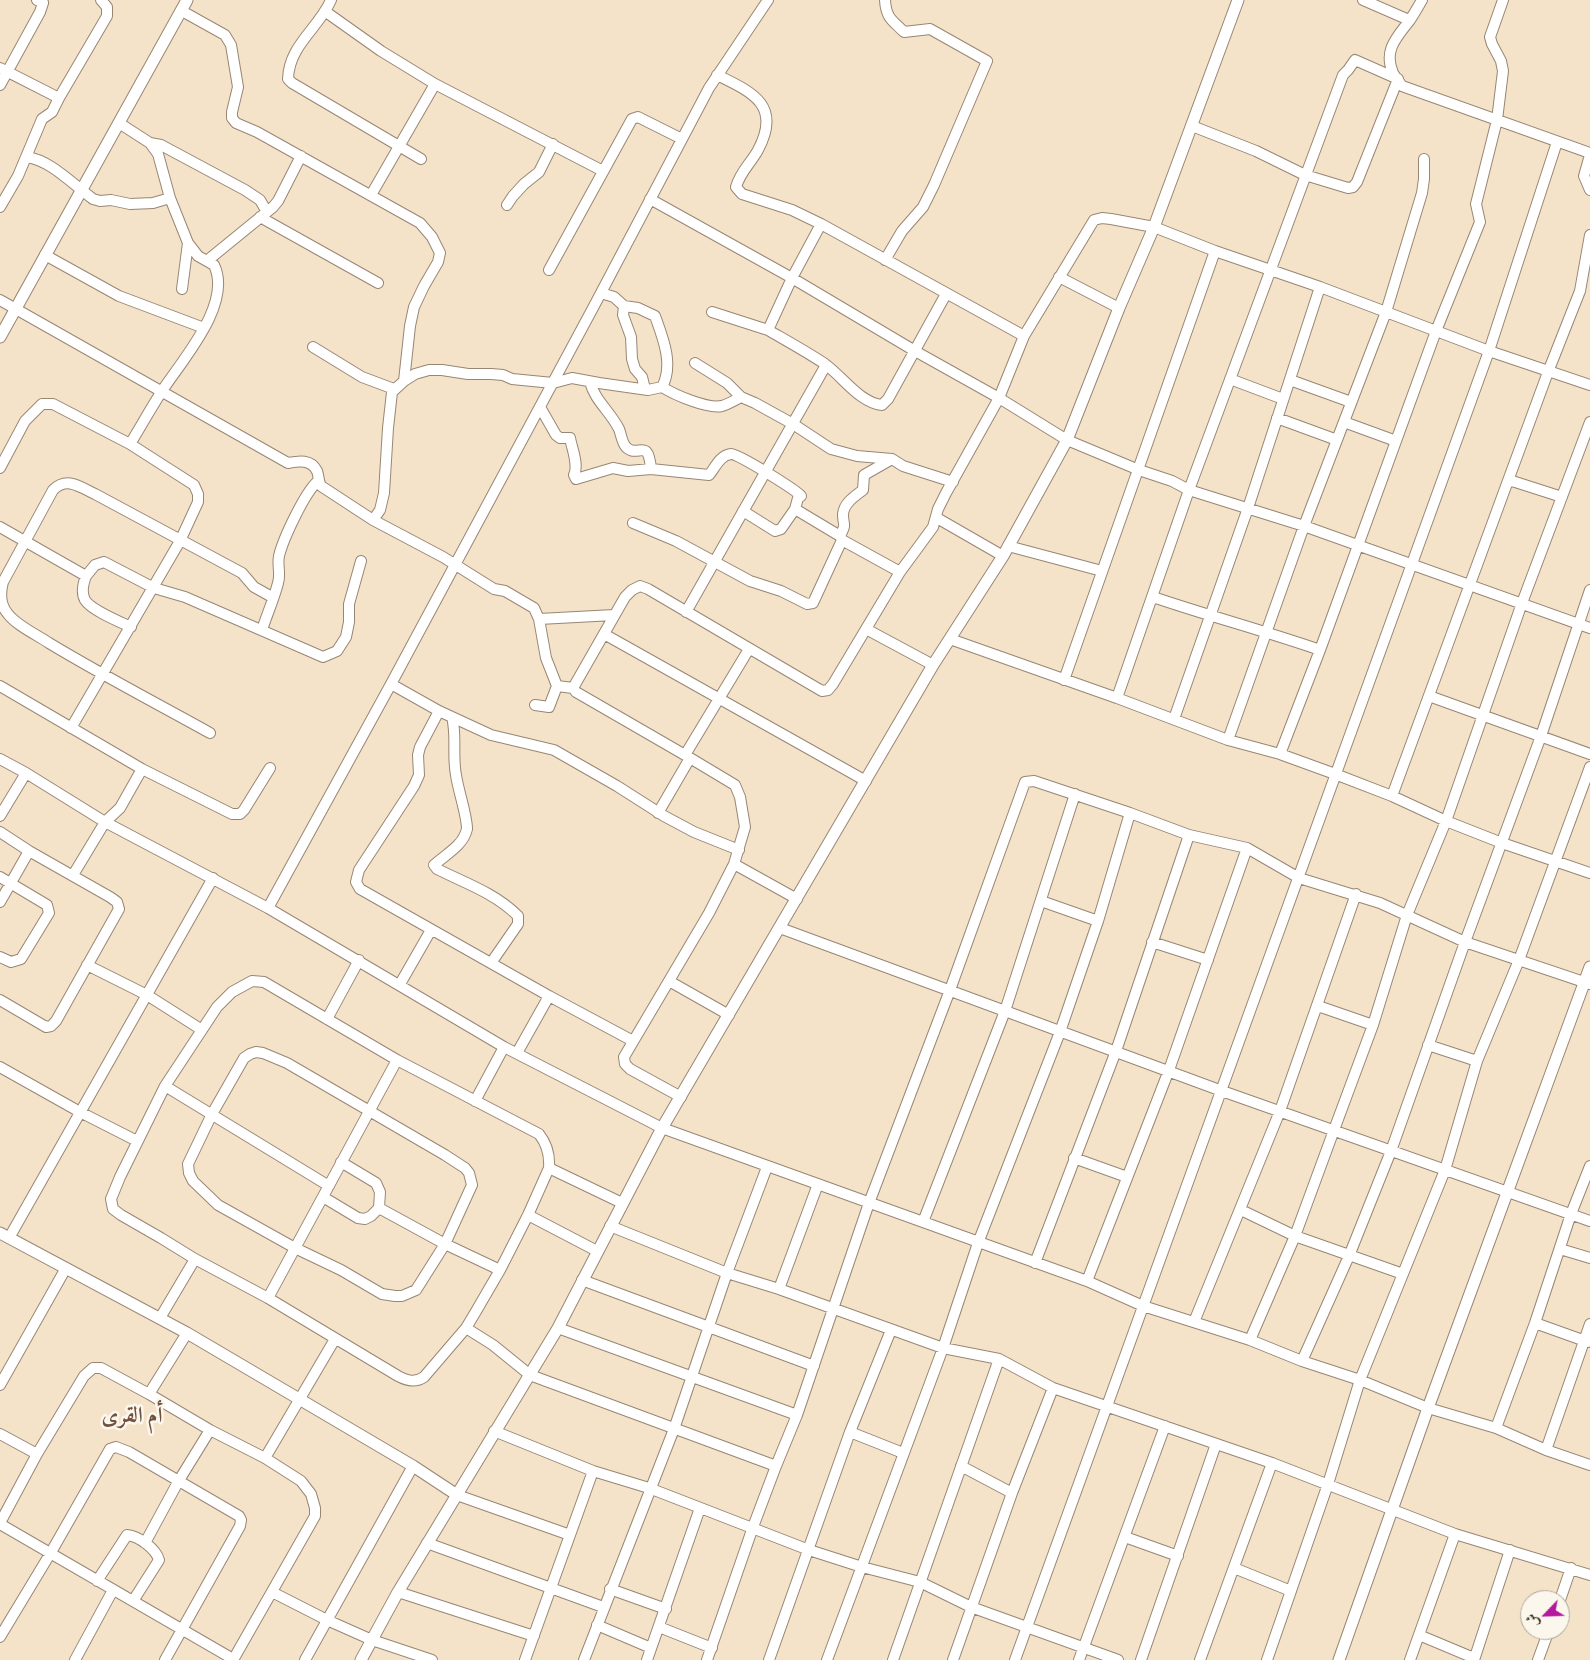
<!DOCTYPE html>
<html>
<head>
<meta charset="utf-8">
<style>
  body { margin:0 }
  #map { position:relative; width:1590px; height:1660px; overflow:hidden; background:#f5e3c9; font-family:"Gentium Book Plus",Amiri,serif }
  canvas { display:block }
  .north { position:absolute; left:1520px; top:1590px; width:50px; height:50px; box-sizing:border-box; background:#fbf7ec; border:1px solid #aea59a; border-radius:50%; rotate:246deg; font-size:14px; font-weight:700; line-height:20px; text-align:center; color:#3b2a1e }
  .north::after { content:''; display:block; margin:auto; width:18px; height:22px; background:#b5179e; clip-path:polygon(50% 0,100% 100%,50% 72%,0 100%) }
</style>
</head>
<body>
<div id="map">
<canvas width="1590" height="1660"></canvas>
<div class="north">ش</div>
</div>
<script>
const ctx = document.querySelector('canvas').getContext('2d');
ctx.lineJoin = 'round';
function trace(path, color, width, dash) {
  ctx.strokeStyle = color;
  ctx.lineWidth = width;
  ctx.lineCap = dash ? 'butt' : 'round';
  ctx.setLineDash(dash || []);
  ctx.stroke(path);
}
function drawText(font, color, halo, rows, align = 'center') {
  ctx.font = font + ' "Gentium Book Plus",Amiri,serif';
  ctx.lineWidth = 5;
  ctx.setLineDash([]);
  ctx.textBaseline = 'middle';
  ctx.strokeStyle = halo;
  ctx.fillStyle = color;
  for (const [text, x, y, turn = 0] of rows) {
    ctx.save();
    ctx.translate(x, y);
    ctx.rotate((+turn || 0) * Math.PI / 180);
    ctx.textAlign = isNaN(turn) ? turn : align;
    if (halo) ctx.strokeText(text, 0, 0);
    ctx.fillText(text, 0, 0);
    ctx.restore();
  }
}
const minor = new Path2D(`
  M331,0C319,28 289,45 288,79L292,83L421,159
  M1363,0L1409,20
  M1422,0C1418,7 1414,14 1410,20C1397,37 1383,50 1393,73C1395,77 1399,81 1402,86L1590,153
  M182,11L225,35L231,45L238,87L232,112V118L236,123L257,132L420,223L432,237L440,253L438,262L424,286L414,307L410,326L404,381L392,392L388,428L384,493L380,510L373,520
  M326,12L381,51L435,84L603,171
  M0,68L59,98L52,112L42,119L26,157
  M717,75C752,92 782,105 758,150C751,163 740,172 736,187L742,194L792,210L821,224L1024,336
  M0,85L40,12L43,3L37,0
  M59,98L107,16V7L101,0
  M119,123L150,143L158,154L170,198L188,243L198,256L214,265C233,304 182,360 162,391C151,408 141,426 130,444
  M1192,126L1256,151L1305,175L1348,188L1353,187L1357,182L1398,79
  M150,143L161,145L245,190L260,200L267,212
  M1590,155L1584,176L1590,190
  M371,195L435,84
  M650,199L792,278L915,351L999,398L1067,440L1139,470L1172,481L1189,490L1304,526L1590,628
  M507,205L513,196L524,184L539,172L553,144
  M0,207L18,176L26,157C51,160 72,184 93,199L100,201L111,200L130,204L153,203L170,198
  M260,217L378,283
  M821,224L792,278L768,330C787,341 807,352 825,364C843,377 860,403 882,405L888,399L946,294
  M45,255L119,296L204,328
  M208,260L273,207L278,201L301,156
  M885,260L902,231L923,207L934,185L987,61L930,29L904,32C892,20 886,18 885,0
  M549,270L632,119L638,117L682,139
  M1059,277L1119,308
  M182,289L188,243
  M0,300L288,463C299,461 311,459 317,471C319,476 318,481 321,486L373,520L443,557L494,589L505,591L534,608L539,619L546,658L557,686
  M624,306L623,315L631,337L632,359L635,369L642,377L645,389
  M712,312L768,330
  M313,347L362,377L394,389
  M695,363L727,383L741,397L755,403L793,424L831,449L857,456L892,459L903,466L953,482
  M1230,379L1283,399
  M1290,380L1351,402
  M404,381L415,374L429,370H442L468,374H491L503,375L512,379L553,383L572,378L599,383L648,390L662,387C674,365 663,338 655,316L638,308L624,306L614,297L601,293
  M590,382C595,401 610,411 619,429C621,434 622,443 626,447C638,459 648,436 651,469
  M662,387C675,395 707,409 722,406C729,404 735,400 741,397
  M540,407L556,435L560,438H570C572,449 579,465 574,475L576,479L613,468L628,471L651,469L709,475C715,468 720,455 731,454C737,453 796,490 801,496L798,498L795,509
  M1277,418L1337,440
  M1344,422L1396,441
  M0,468L25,421L42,404H53L130,444L194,485L198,494V502L180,541L71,728
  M1509,480L1562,497
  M743,511L775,531L781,529L795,509L840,536L842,540L900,572
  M937,518L1003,556
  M633,523L676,541L750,581L781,591L807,604L813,603L842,540
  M0,527L86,576L95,565L104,562L154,588L185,597L323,657L337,651L346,637L349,622V604L361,561
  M840,536C847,522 843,527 843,514C844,503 855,496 863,490L864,475L892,459
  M1008,546L1102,571
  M86,576C83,584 81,593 85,600C91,610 120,622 131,627
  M1153,597C1209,616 1265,631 1320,650
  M686,612L826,365
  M539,619L614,615
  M866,629L933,665
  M262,630C267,614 274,599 278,583C281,574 277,565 279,556C283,539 305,492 318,481
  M604,634L866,781
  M950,639L1117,698L1228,740L1280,754L1335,774L1392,796L1446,821L1502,843L1590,873
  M1064,680L1215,251
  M391,684L439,711L491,735L554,750L617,786L664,816L694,832L739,850
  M0,686L142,769L232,814H240L244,810L270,768
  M573,688L625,597L632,590L640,586L648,589L822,691L828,690L833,684L900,572L933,527L938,509L946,493L999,398L1024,336L1094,220L1102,218L1111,219L1154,227L1215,251L1320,287L1489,351L1590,385
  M1429,696L1590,754
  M1117,698L1189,490L1343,75L1348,70L1355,60L1398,79
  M535,705L549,707L557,686L573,688L576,692L685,755L735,785L740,797L745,827L734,864L709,913L624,1057L625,1064L630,1069L681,1097
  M439,711L420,747L418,755L419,775L414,786L359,870L356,882L360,889L549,996L633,1041
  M452,717C457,736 452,755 456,775C458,790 467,815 467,829C463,846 446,854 434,865L437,869C465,883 495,893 518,916V924L491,963
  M1174,719L1248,508L1320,287
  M210,733C156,703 102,675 49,643C37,635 16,625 8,614C0,605 0,593 3,582L53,490C67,476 80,487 95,494L242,573L254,587L272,597
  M1228,740L1304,526L1386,312L1422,193L1424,179V159
  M1280,754L1320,650L1436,331L1480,222L1476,204L1497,120L1503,71L1501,61L1492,44L1490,37L1503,0
  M685,755L749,649
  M0,759L26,773L105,822L268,908L504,1047L662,1128L1087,1281L1143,1306L1250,1340L1302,1361L1360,1380L1428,1408L1496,1428L1546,1450L1590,1465
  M1392,796L1548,372L1580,291L1590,235
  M658,813L690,758
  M0,816L26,773
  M0,832L29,851L110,897L117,902L119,909L56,1021L51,1026L46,1027L0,1000
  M734,864L797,899
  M73,875L105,822L120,808L142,769
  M0,877L47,905L49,913L21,959L11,962L0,957
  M1041,901L1098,921
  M0,902L29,851
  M268,908L391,684L594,306L709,88L768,0
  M780,928L1222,1091L1590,1221
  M1152,942L1208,960
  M87,965L147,995L202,1030
  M252,981L264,982L397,1060L539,1134C547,1144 550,1154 549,1168L528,1215L500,1270L475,1313L466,1328L424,1377C415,1383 407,1381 398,1376L268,1298L195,1259L161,1238L121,1215L113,1209L111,1199L120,1177L165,1086L217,1007L232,992Z
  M669,981L729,1015
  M400,984L431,930
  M1318,1006L1373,1025
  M327,1019L359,960
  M1428,1045L1477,1061
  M256,1052L263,1053L287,1063L445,1155L465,1168L469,1173L472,1185L445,1244L416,1290L402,1296H395L382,1294L341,1270L295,1248L218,1205L193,1181L189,1173L188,1164L212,1114L244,1058L250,1054Z
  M517,1053L549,996
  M0,1067L80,1112L137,1141
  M165,1086L329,1186
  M475,1101L504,1047
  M1074,1158L1127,1177
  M549,1168L622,1203
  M323,1197L358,1218L365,1219L371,1216L379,1208L380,1192L376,1183L341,1162
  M379,1208L445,1244L500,1270
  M1241,1210L1295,1236L1403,1274
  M528,1215L597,1251
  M923,1222L1005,1011L1075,794
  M610,1226L727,1273L779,1289L943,1348L999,1359L1053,1388L1272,1463L1455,1534L1590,1575
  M9,1238L213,878
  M1560,1249L1590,1258
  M1035,1263L1116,1051L1189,835
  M582,1280L814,1366
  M1087,1281L1169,1070L1247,848
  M779,1289L818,1184
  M268,1298L397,1060
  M160,1318L195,1259
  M1194,1322L1280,1111L1356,894
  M1535,1323L1588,1342
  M466,1328L493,1345L530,1375L776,1466
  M558,1328L797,1415
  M1250,1340L1295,1236L1334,1130L1373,1025L1407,915L1446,821L1522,603L1590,422
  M1302,1361L1349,1256L1391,1151L1465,942L1541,736L1590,590
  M0,1385L66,1268
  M149,1394L187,1333
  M1496,1428L1535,1323L1571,1214L1590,1166
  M494,1431L593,1471L649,1488L809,1550L862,1567L920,1582L971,1607L1118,1660
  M850,1432L903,1453
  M0,1434L37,1454
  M1546,1450L1590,1324
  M265,1458L335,1339
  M961,1466L1012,1493
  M457,1495L570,1535
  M0,1523L37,1454L84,1376L93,1368H101L149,1394L210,1430L265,1458L301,1481L311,1494L315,1508V1516L233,1660
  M0,1524L233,1659
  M1125,1537L1178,1556
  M145,1543L178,1482L210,1430
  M427,1543L603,1607
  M1234,1568L1291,1591
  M97,1581L127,1535C139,1536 156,1549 159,1560L133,1601
  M610,1589L666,1609
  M272,1592L327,1620L372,1640L432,1660
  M398,1592L534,1636
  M1560,1600L1571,1568
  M597,1625L651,1648
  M659,1627L712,1648
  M1419,1635L1474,1658
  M0,1637L50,1554L110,1449L116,1447L129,1452L239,1516L241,1520L240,1526L165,1660
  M75,1660L113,1590
  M305,1660L413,1466
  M525,1660L593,1471
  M584,1660L674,1429L727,1273L767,1167
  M647,1660L700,1508
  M707,1660L753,1527L776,1466L797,1415L869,1203L950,990L1025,782L1034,781L1130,813L1189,835L1247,848L1299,878L1380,903L1465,942L1590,984
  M769,1660L850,1432L891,1330
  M827,1660L943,1348L978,1243L1060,1032L1098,921L1130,813
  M893,1660L999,1359
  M953,1660L1012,1493L1053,1388
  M1015,1660L1489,351L1557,142
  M1079,1660L1165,1426
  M1141,1660L1216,1444
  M1200,1660L1272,1463
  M1267,1660L1328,1484L1360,1380L1445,1170L1477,1061L1519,960L1590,767
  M1410,1660L1455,1534
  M1474,1660L1510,1550
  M1538,1660L1549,1630`);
const tertiary = new Path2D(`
  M0,337L187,0
  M0,1233L187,1333L413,1466L457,1495
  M361,1660L398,1592L558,1328L662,1128L933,665L1003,556L1067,440L1119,308L1154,227L1238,0
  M1339,1660L1428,1408L1590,967`);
trace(minor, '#988674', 12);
trace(tertiary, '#988674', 13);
trace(minor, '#fff', 10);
trace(tertiary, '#fff', 11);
drawText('bold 22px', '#73513f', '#fbf7ec', [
  ["أم القرى",132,1416]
]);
</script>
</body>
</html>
